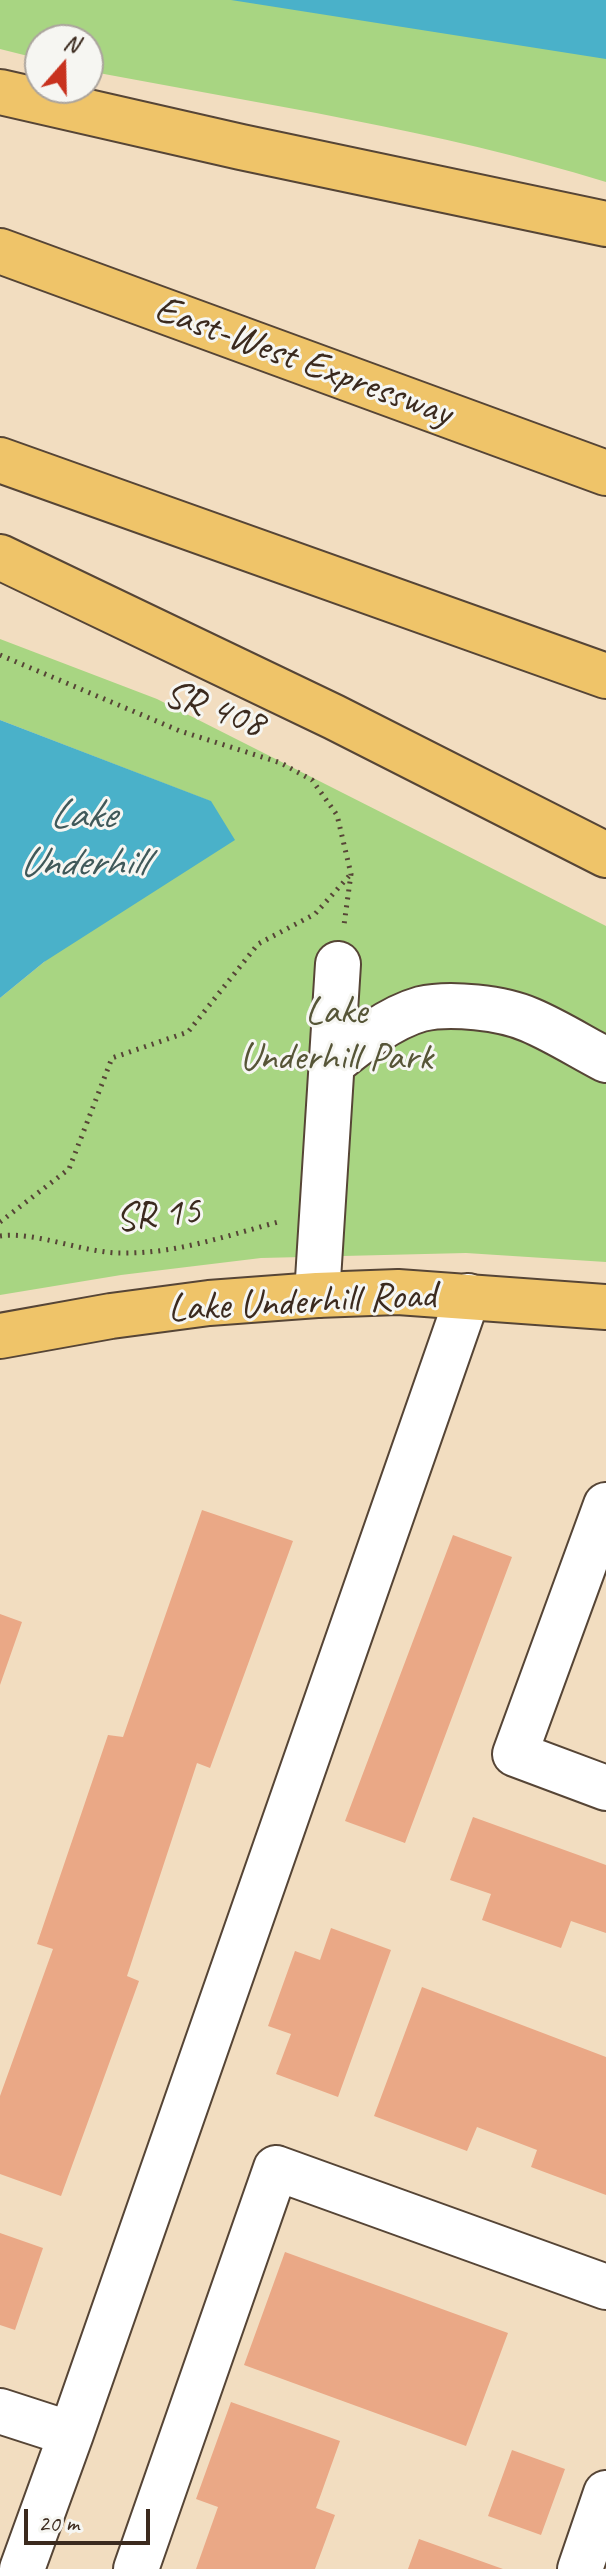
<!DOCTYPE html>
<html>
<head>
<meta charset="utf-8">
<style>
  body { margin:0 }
  #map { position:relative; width:606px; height:2569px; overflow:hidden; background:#f2ddc0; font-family:Caveat,sans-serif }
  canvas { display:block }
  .north { position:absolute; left:24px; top:24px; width:80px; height:80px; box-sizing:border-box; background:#f6f6f2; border:2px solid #aba49d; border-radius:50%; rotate:20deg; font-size:22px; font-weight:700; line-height:32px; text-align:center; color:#3b2a1e }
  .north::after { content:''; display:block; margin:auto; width:28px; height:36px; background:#c8321e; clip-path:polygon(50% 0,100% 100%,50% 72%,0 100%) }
  .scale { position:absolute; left:24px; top:2509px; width:126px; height:36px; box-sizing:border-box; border:4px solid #3b2a1e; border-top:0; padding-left:10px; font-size:24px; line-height:28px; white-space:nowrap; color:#3b2a1e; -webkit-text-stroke:6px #f6f6f2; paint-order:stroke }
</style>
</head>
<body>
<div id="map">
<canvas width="606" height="2569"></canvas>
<div class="north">N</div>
<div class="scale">20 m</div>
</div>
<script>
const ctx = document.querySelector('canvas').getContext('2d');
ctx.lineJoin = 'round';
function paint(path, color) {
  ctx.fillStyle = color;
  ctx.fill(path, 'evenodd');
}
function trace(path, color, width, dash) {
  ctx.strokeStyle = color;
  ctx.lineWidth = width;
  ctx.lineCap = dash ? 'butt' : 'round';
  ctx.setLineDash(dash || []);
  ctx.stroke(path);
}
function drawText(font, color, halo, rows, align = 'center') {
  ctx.font = font + ' Caveat,sans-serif';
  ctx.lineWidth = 6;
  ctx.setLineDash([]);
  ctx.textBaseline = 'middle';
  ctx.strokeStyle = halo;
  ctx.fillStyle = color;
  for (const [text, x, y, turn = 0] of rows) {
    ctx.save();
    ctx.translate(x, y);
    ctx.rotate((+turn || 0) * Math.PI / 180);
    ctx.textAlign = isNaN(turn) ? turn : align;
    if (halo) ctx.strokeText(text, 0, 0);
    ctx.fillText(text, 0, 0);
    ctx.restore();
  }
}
paint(new Path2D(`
  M0,0H236L606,57V182C438,130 261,104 88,71V40H40V59L0,49Z
  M0,639L157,699L606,926V1262L466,1253L261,1258L121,1275L0,1295V998L44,962L210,801L0,720Z`), '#a8d582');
paint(new Path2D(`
  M231,0H606V59Z
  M0,720L211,801L235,840L44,962L0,998Z`), '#4ab1c9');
paint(new Path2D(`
  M202,1510L293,1541L210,1768L197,1763L127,1976L139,1981L61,2196L0,2174V2096L53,1949L37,1944L108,1735L123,1737Z
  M453,1535L512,1557L405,1843L345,1821Z
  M0,1614L22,1622L0,1685Z
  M473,1817L606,1865V1933L571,1921L561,1948L482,1920L491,1894L450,1880Z
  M331,1928L391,1950L338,2097L276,2074L291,2034L268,2026L295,1951L320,1960Z
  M422,1987L606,2057V2195L531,2167L537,2150L477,2127L467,2151L374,2116Z
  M0,2233L43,2248L15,2330L0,2325Z
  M285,2252L508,2333L466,2446L244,2365Z
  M231,2402L340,2441L316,2508L335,2515L315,2569H196L218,2507L196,2499Z
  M512,2450L565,2469L541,2535L488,2516Z
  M419,2539L503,2569H408Z`), '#eaa886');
const minor = new Path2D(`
  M332,1064C358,1043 389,1018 421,1009C450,1002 503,1008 530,1020C556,1031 581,1047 606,1060
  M317,1295L338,964
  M606,1505L515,1754L606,1788
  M0,2411L71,2434
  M22,2569L71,2434L468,1296
  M136,2569L276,2168L606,2287
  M580,2569L606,2493`);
const major = new Path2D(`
  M0,1336L111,1316L209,1303L317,1295L398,1292L606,1307`);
const highway = new Path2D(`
  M0,92L241,147L606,224
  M0,251L606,473
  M0,460L606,676
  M0,557L334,717L606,855`);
trace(minor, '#564536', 48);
trace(major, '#564536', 48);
trace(highway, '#564536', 48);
trace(new Path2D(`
  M0,655L180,731L281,763L312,780L337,815L351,874L344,925
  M0,1222L69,1169L112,1058L188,1032L258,944L315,914L350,875
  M0,1236C36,1231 83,1253 121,1253C175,1254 226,1236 278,1222`), '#564536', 5, [2, 6]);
trace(minor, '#fff', 44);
trace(major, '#efc469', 44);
trace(highway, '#efc469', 44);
drawText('40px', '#3b2a1e', '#f6f6f2', [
  ["East-West Expressway",303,362,20],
  ["SR 408",214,710,19],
  ["SR 15",158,1216,-6],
  ["Lake Underhill Road",302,1303,-3]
]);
drawText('40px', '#565537', '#f6f6f2', [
  ["Lake",336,1013],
  ["Underhill Park",336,1059]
]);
drawText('italic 42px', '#40595a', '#f6f6f2', [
  ["Lake",82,816],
  ["Underhill",82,864]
]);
</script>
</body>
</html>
